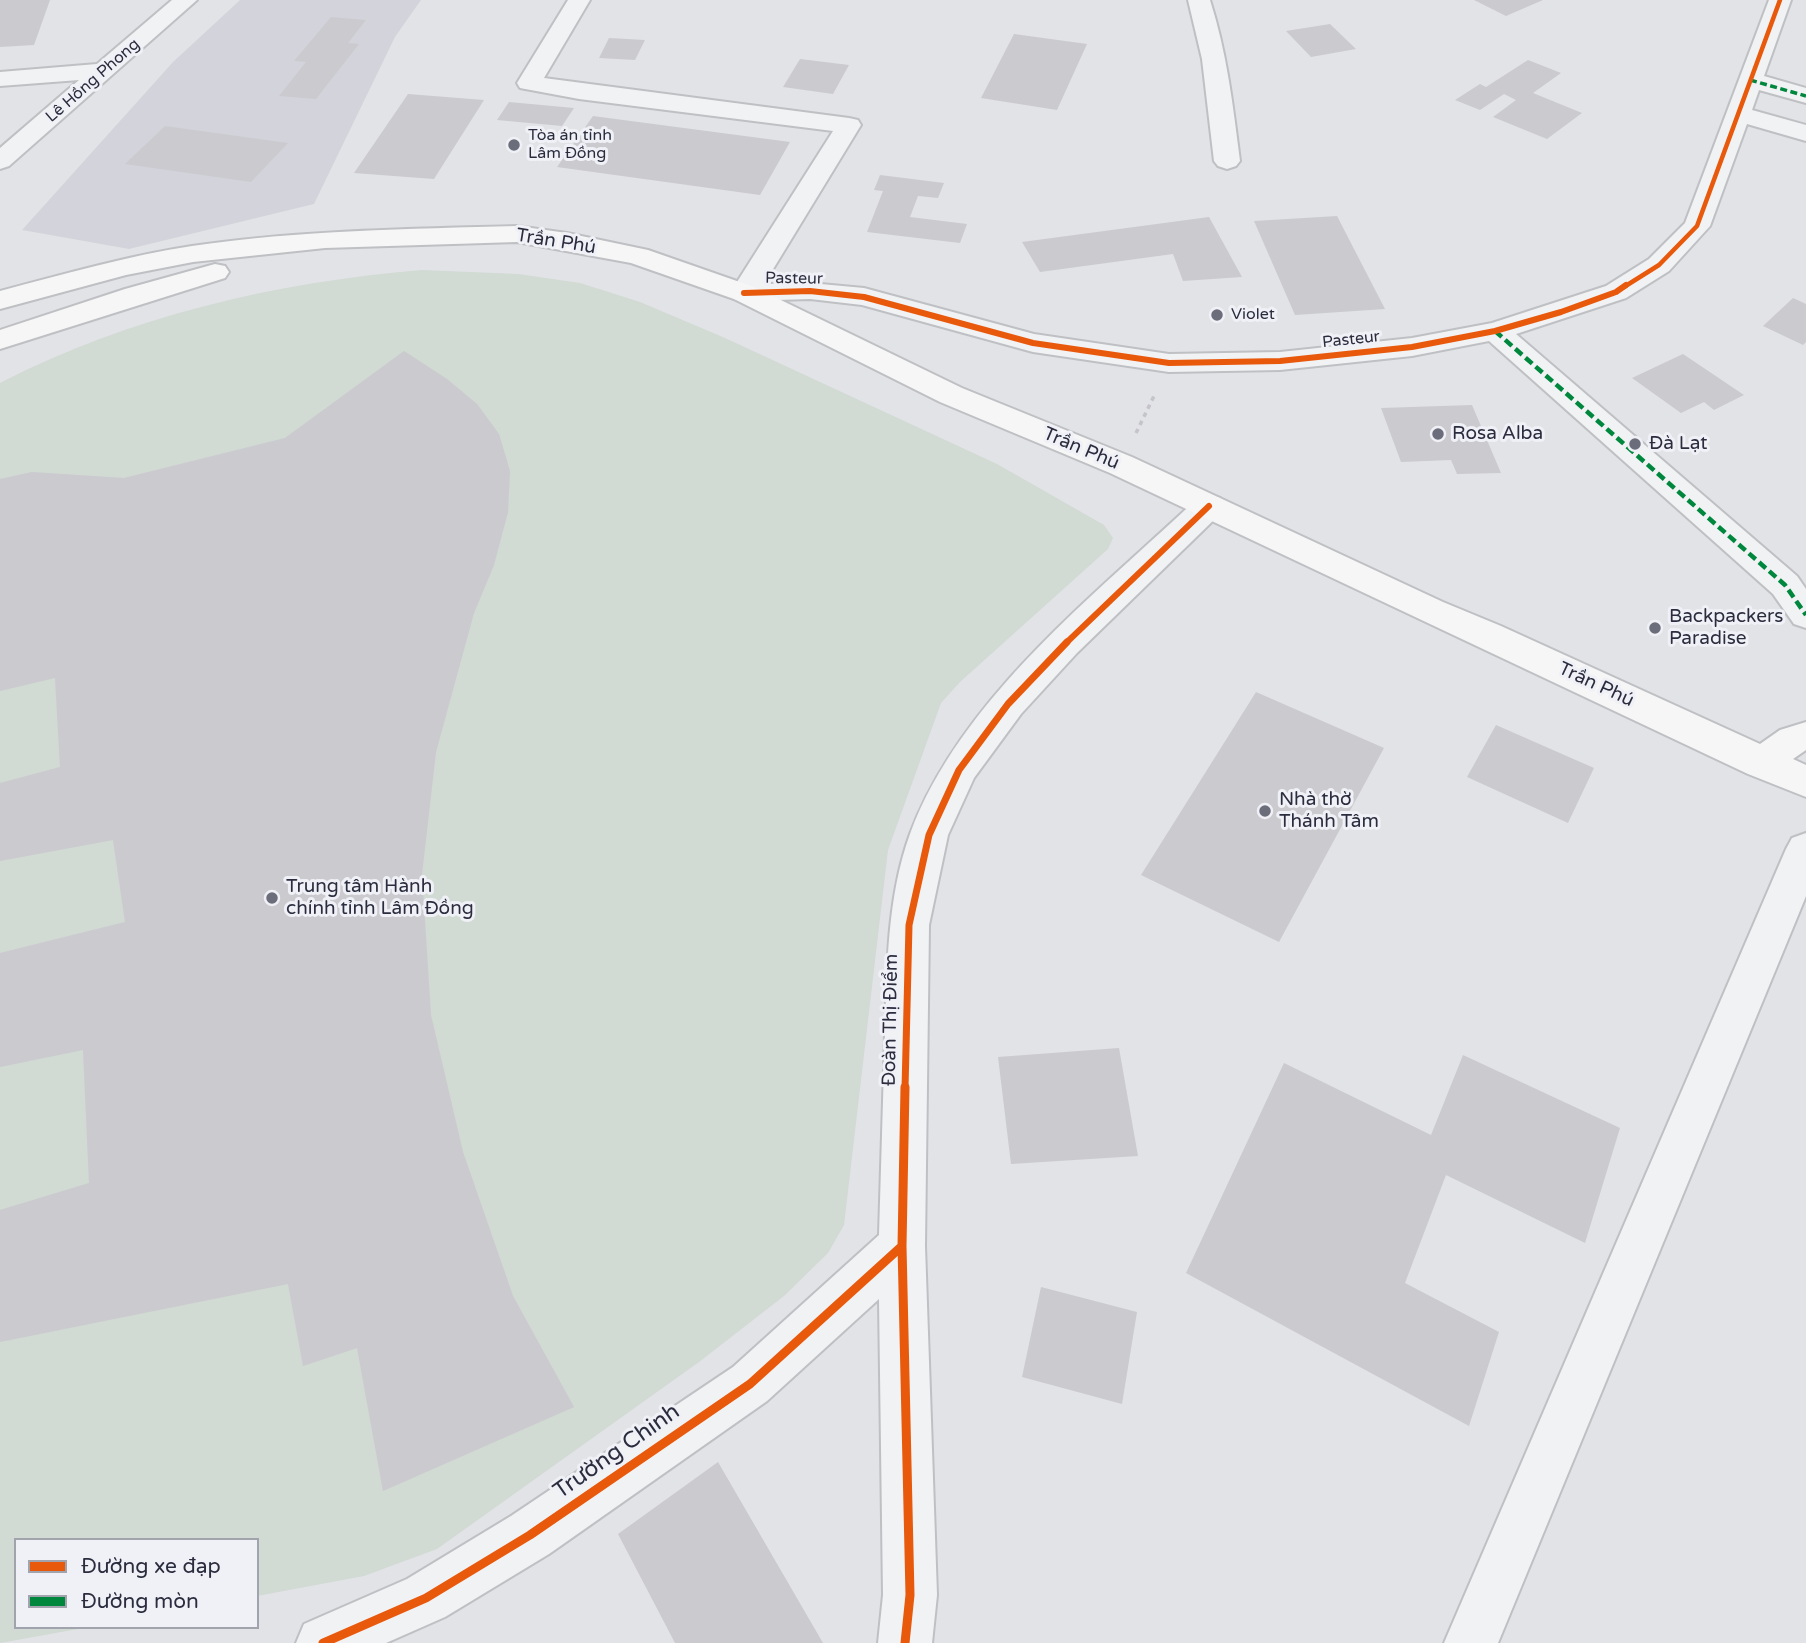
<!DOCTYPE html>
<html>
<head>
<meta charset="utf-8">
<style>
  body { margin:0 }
  #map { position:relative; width:1806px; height:1643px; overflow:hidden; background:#e2e3e7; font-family:"Varela Round",sans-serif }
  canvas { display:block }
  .legend { position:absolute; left:14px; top:1538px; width:245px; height:91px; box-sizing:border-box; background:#f0f1f6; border:2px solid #a1a3ad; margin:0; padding:9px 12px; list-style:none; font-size:21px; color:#2b2d3f }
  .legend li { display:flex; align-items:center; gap:14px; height:35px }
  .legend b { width:35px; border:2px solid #a1a3ad }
</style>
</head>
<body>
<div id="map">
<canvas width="1806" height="1643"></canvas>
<ul class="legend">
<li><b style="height:9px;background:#e8590c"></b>Đường xe đạp</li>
<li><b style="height:9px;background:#00873e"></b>Đường mòn</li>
</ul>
</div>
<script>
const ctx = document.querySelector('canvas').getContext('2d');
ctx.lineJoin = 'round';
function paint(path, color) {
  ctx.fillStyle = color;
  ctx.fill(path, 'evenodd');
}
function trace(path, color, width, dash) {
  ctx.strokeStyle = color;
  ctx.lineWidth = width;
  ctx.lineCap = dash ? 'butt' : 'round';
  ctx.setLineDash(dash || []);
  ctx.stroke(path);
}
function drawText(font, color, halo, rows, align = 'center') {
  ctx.font = font + ' "Varela Round",sans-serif';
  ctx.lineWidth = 6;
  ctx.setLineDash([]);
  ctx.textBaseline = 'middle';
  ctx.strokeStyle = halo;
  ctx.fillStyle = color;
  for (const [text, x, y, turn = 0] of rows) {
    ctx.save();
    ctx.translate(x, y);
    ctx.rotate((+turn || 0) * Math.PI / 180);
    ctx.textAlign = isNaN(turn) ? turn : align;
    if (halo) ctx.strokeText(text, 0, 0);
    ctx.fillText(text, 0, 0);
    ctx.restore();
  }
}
paint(new Path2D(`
  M240,0H421L395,37L314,204L129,249L22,230L173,62Z`), '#d3d4db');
paint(new Path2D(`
  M422,270L518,274L580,283L640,302L725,338L997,464L1104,525L1113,538L1108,549L960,682L941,703L888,850L844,1225L828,1253L784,1296L699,1362L437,1549L364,1576L257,1596V1540H16V1627H89L0,1643V383C130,316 277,282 422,270Z`), '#d1dad3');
paint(new Path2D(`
  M0,0H50L34,45L0,47Z
  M1474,0H1543L1506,16Z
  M331,17L366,20L348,43L359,44L316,99L279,96L306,62L294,61Z
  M1330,24L1356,49L1311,57L1286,31Z
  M1014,34L1087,44L1057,110L981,98Z
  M609,38L645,40L635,60L599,58Z
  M800,59L849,65L833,94L783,87Z
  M1528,60L1561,73L1533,93L1582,113L1547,139L1493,117L1516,100L1504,94L1480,110L1455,100L1480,84L1486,87Z
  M408,94L484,100L434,179L354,173Z
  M509,102L574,108L562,126L497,120Z
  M593,116L790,142L760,195L557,167Z
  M165,126L288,143L251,182L125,164Z
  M880,175L944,183L938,198L918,196L910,217L967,224L960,243L867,232L883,191L874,190Z
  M1337,216L1385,309L1295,315L1254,221Z
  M1209,217L1242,277L1183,281L1173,254L1040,272L1022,242Z
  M1793,298L1806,304V342L1803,345L1763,326Z
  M404,351L447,379L477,404L499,434L510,471L508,512L494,565L474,613L436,752L422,874L431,1015L463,1152L513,1296L574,1407L383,1491L357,1348L303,1366L288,1284L0,1342V1210L89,1183L83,1050L0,1067V953L125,922L113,840L0,861V783L60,767L55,678L0,691V479L32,472L124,478L285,438Z
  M1683,354L1744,395L1714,410L1704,402L1681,413L1632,378Z
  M1472,405L1501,473L1457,474L1451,460L1401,462L1381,408Z
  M1256,692L1384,748L1279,942L1141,875Z
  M1496,725L1594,768L1568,823L1467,777Z
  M1119,1048L1138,1156L1011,1164L998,1057Z
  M1463,1055L1620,1128L1585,1243L1446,1175L1405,1283L1499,1332L1469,1426L1186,1273L1284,1063L1431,1135Z
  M1041,1287L1137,1312L1122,1404L1022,1377Z
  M718,1462L823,1643H675L618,1534Z`), '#cacacf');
const minor = new Path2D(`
  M172,0H197L9,166L0,169V148L79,80L0,86V72L97,64Z
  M568,0H590L544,78L849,118L858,120L861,125L764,284L810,283L864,288L1034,334L1169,354L1280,352L1412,338L1492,323L1606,286L1649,259L1685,223L1769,0H1791L1764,76L1806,88V103L1759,90L1752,110L1806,125V141L1747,124L1710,226L1669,271L1626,298L1516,334L1797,576L1806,589V628L1794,624L1773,594L1489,341L1412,356L1280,370L1169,372L1033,352L862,305L810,299L744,301L734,299L730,293L833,131L579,99L520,88L517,83Z
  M1188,0H1210C1227,53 1233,106 1240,161L1236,166L1227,169L1218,166L1214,161L1202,59Z
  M1209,495L1220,498L1225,506L1220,514L1077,653L1021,714L974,778L948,835L929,925L925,1246L937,1595L932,1643H878L883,1595L879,1299L767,1401L549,1554L445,1617L386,1643H296L304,1624L407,1579L511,1516L733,1367L879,1235C881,1168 883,1101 885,1034C887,968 887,897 910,834C960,699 1095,595 1198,498Z
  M1806,833V896L1498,1643H1444L1786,849L1792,838Z`);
const major = new Path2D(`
  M517,226L567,233L648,250L754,287L962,388L1132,457L1443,602L1501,626L1760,744L1780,730L1806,722V750L1793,759L1806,765V797L1748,774L1110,473L940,402L734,299L631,263L517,242L325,248L193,262L126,275L0,309V291C64,274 127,256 192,246C300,230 409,229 517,226Z
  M215,264L225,266L229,272L225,278L0,349V330L125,289Z`);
trace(minor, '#bfc0c3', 4);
trace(major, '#bfc0c4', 4);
trace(new Path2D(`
  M1136,433L1154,396`), '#c4c4ca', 3.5, [4.5, 4.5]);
paint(minor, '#f1f2f4');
paint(major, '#f6f6f6');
trace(new Path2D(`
  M1750,80L1806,96`), '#00873e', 3.5, [7, 3.5]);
trace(new Path2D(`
  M1495,331L1785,585L1806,615`), '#00873e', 4.5, [9, 4.5]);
trace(new Path2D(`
  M1624,287L1659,265L1697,226L1780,0`), '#e8590c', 4.5);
trace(new Path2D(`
  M744,293L810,291L864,297L1033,343L1169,363L1280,361L1412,347L1495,331L1561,312L1616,292L1626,285
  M1065,644L1209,506`), '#e8590c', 6);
trace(new Path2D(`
  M905,1089L909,925L929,835L959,770L1008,704L1067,642`), '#e8590c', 7);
trace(new Path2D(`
  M323,1643L426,1598L530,1535L750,1384L902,1246
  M905,1643L910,1595L902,1246L905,1087`), '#e8590c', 9);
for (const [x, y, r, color] of [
  [514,145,7,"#6b6d7a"],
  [1217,315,7,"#6b6d7a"],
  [1438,434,7,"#6b6d7a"],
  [1635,444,7,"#6b6d7a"],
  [1655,628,7,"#6b6d7a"],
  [1265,811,7,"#6b6d7a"],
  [272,898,7,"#6b6d7a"]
]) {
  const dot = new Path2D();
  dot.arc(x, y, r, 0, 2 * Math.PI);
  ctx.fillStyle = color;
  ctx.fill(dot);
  trace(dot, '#f0f1f6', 2.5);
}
drawText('16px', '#2b2d3f', '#f0f1f6', [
  ["Lê Hồng Phong",93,81,-41],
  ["Pasteur",794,279,1],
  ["Pasteur",1351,340,-6]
]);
drawText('16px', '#2b2d3f', '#f0f1f6', [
  ["Tòa án tỉnh",528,136],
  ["Lâm Đồng",528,154],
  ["Violet",1231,315]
], 'left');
drawText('19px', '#2b2d3f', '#f0f1f6', [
  ["Trần Phú",556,242,9],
  ["Trần Phú",1081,449,23],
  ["Trần Phú",1596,685,25],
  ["Đoàn Thị Điểm",891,1020,-89]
]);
drawText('19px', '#2b2d3f', '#f0f1f6', [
  ["Rosa Alba",1452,434],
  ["Đà Lạt",1649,444],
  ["Backpackers",1669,617],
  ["Paradise",1669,639],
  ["Nhà thờ",1279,800],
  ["Thánh Tâm",1279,822],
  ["Trung tâm Hành",286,887],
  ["chính tỉnh Lâm Đồng",286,909]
], 'left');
drawText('23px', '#2b2d3f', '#f0f1f6', [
  ["Trường Chinh",617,1452,-35]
]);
</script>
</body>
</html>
